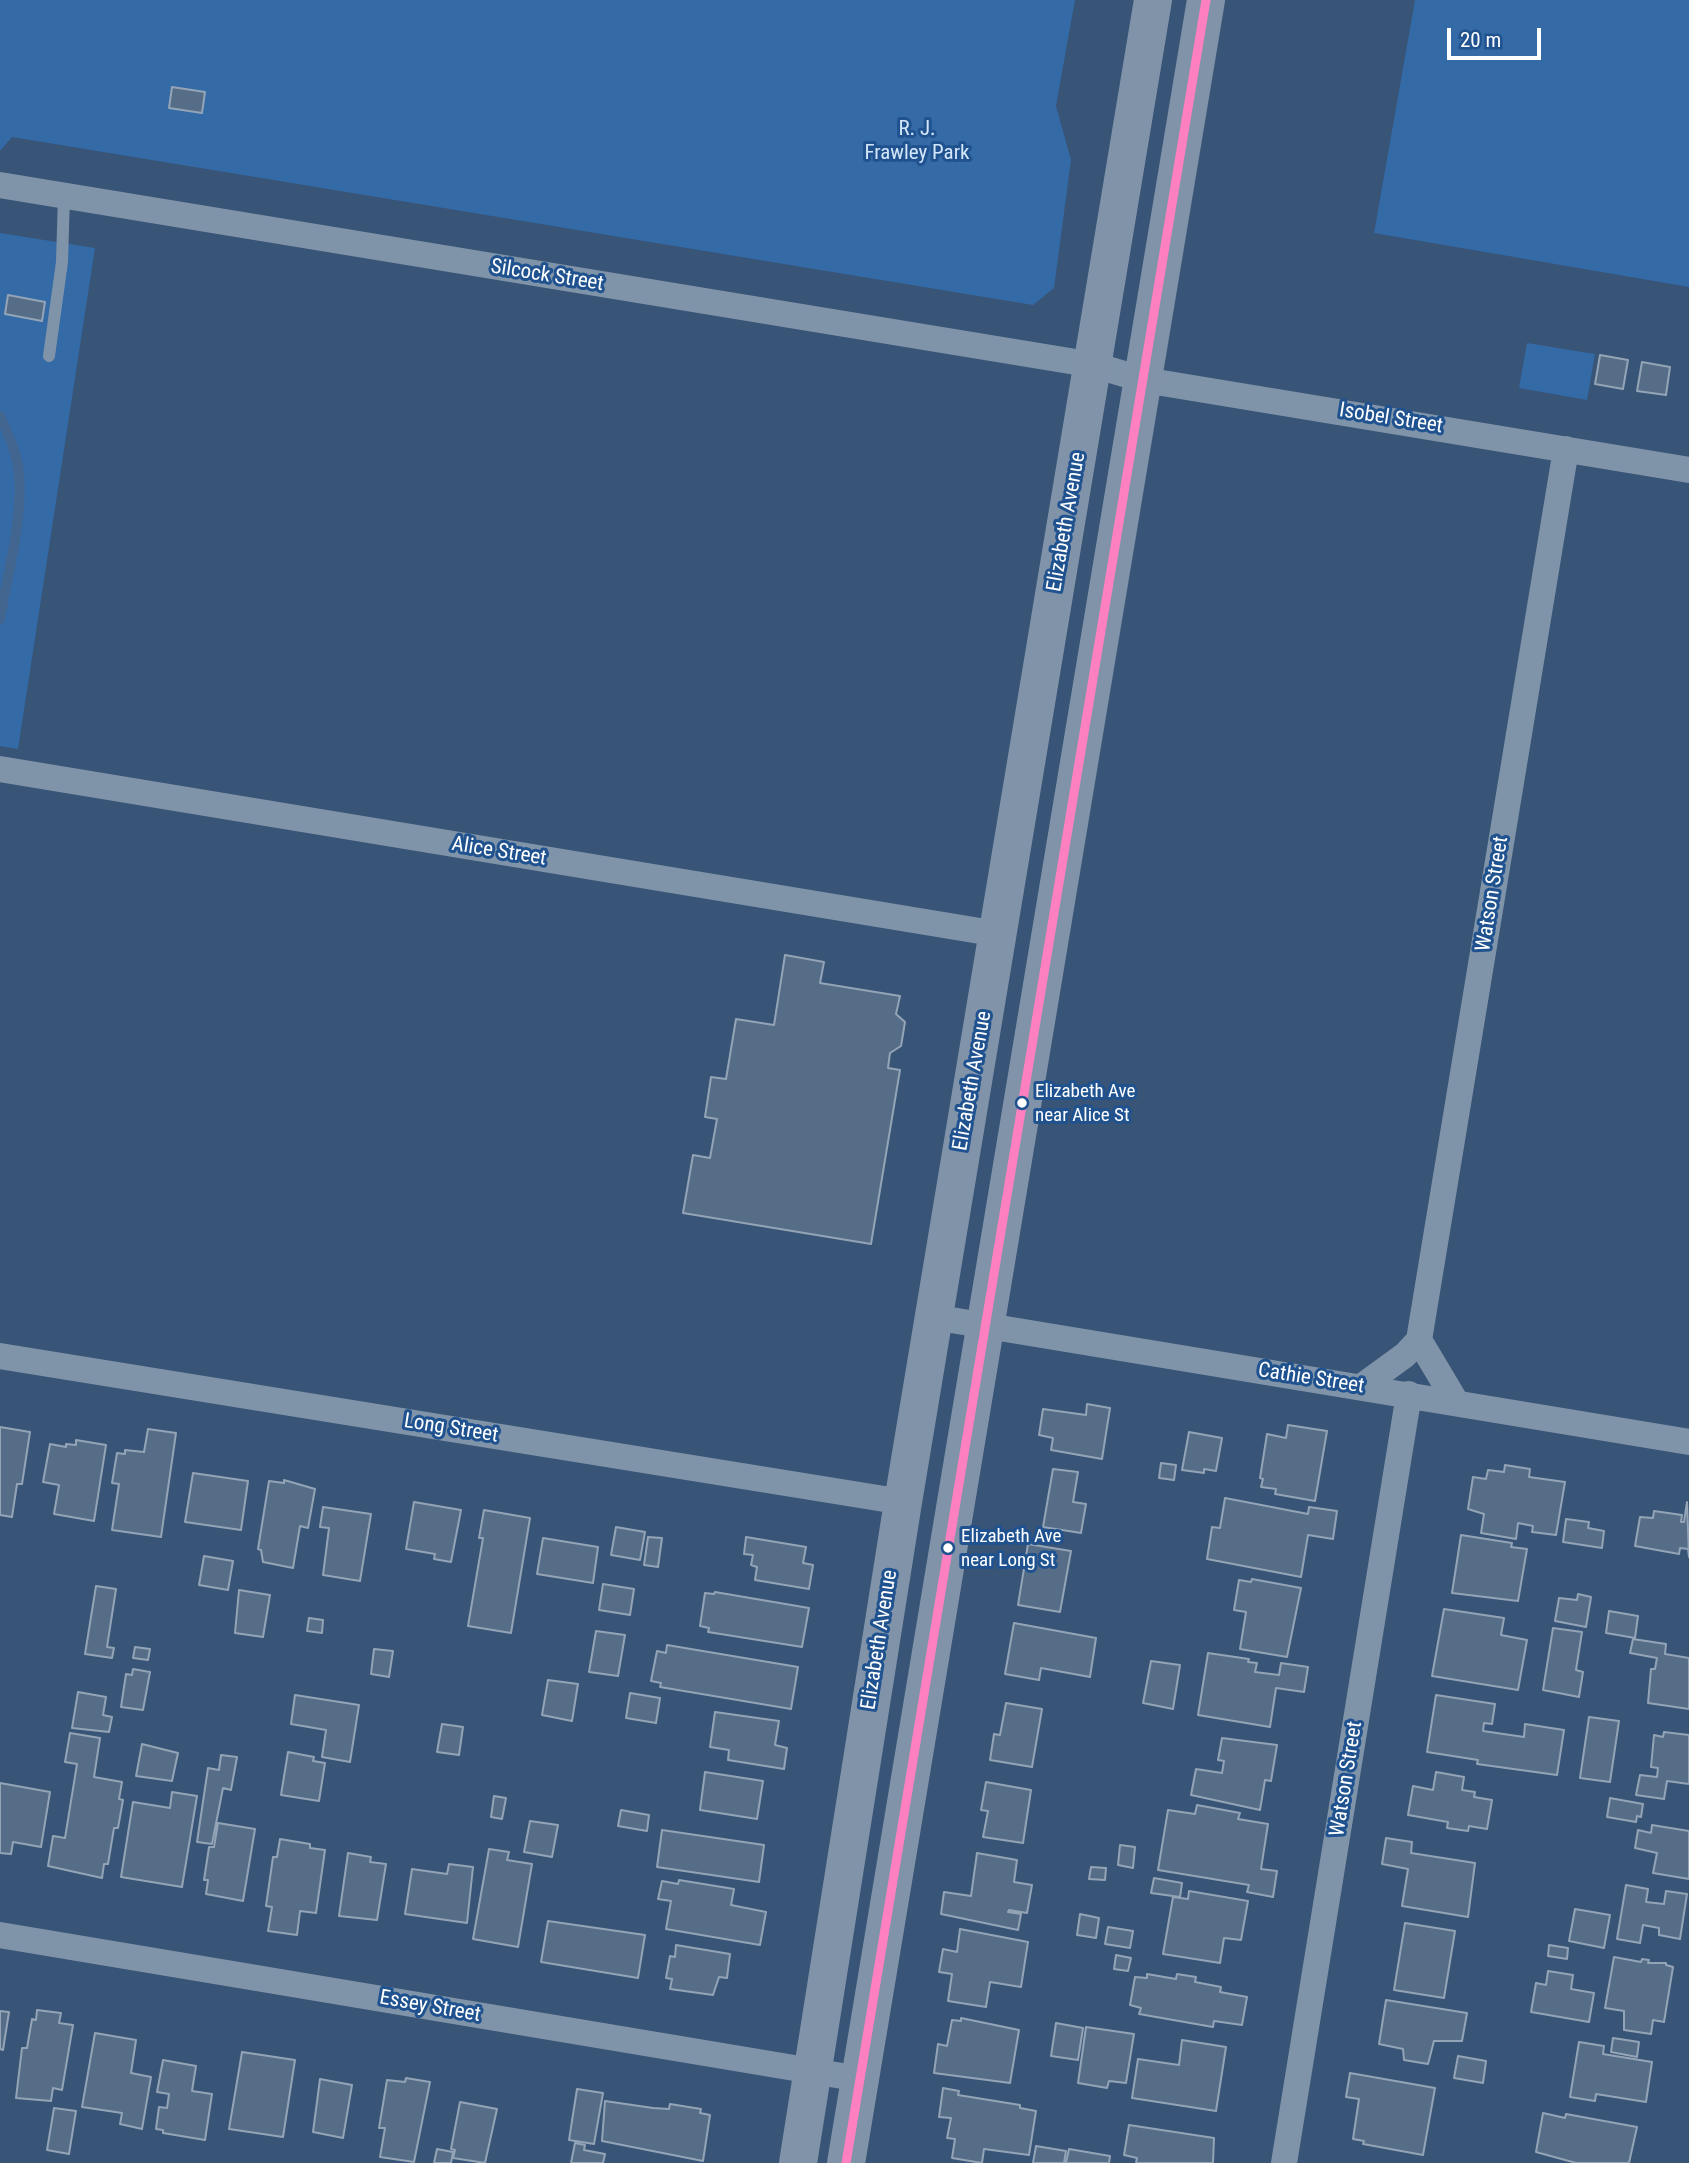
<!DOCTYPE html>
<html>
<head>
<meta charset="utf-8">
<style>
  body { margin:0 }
  #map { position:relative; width:1689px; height:2163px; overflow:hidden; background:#385476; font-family:"Roboto Condensed",sans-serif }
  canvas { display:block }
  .scale { position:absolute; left:1447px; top:28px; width:94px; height:32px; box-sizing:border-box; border:4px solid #fff; border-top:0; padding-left:9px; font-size:21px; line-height:24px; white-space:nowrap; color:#fff; -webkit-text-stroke:5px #1f528f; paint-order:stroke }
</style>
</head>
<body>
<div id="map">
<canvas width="1689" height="2163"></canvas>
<div class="scale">20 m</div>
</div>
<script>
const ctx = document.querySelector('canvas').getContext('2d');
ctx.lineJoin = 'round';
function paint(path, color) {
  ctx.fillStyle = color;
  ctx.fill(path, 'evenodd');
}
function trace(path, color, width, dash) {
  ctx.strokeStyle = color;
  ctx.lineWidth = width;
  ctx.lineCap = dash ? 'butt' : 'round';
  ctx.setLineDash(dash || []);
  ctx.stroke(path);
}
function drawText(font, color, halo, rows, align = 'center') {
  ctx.font = font + ' "Roboto Condensed",sans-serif';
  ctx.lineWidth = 6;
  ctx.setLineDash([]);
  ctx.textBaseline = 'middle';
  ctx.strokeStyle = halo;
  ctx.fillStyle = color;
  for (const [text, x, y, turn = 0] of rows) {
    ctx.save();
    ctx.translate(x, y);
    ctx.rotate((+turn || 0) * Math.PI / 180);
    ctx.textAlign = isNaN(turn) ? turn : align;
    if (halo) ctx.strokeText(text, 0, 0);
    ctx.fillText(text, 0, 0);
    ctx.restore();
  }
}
paint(new Path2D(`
  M0,0H1075L1056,106L1071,160L1054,288L1033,305L12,137L0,151Z
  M1415,0H1689V287L1374,233Z
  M0,233L95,248L18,749L0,746Z
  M1527,343L1595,354L1587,400L1519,388Z`), '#346aa6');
trace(new Path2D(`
  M0,416C8,434 17,453 19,473C23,520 8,572 0,619`), '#436691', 10);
const building = new Path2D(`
  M172,87L205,92L202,113L169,108Z
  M8,295L45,302L42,321L5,314Z
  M1600,355L1628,360L1623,389L1595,384Z
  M1642,362L1670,367L1666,395L1637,391Z
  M785,955L824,962L820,983L900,996L896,1014L905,1022L901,1046L890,1053L888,1068L900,1070L871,1244L683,1213L693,1155L710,1158L717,1119L705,1117L711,1077L726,1079L736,1019L774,1025Z
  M1087,1404L1110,1408L1102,1459L1051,1450L1053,1438L1039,1435L1043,1409L1086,1415Z
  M1288,1425L1327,1431L1315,1501L1275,1494L1276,1489L1261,1487L1263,1479L1260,1478L1267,1434L1286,1438Z
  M0,1427L30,1432L22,1484H17L12,1517L0,1515Z
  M148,1429L176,1433L161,1537L112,1530L119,1484L112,1483L117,1453L125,1454V1450L144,1452Z
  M1189,1432L1222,1438L1216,1471L1204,1469V1473L1182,1470Z
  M76,1440L106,1445L94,1521L54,1514L59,1485L43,1482L50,1444L66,1447V1444L76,1445Z
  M1161,1463L1176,1465L1174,1480L1159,1478Z
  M1505,1465L1530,1469L1529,1477L1565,1482L1556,1535L1532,1532L1533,1526L1518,1523L1516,1539L1481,1533L1484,1514L1468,1509L1473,1477L1486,1479L1488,1470L1504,1472Z
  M1053,1469L1078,1472L1073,1502L1086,1504L1081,1533L1043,1527Z
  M193,1473L248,1481L241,1530L185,1522Z
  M284,1480L315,1489L308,1528L300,1526L293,1568L263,1562L261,1550L258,1549L269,1481L284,1483Z
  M1225,1498L1308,1514L1309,1507L1337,1511L1333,1539L1308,1535L1301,1577L1207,1559L1212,1527L1220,1528Z
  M414,1502L461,1510L451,1562L434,1559L435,1554L406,1549Z
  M1687,1502L1689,1557L1688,1549L1680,1548L1679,1554L1635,1546L1640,1517L1653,1518L1654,1511L1682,1515L1681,1522H1684Z
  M323,1507L371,1514L360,1581L323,1575L329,1528L320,1527Z
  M484,1510L530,1518L511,1633L468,1626L483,1538H479Z
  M1566,1519L1589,1522L1588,1528L1604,1531L1602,1548L1563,1542Z
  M616,1527L645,1532L640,1560L611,1555Z
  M1461,1535L1512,1543L1511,1547L1527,1549L1518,1601L1452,1593Z
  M648,1537L662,1538L658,1567L644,1565Z
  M746,1537L806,1547L803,1563L813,1565L809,1589L755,1580L757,1567L751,1565L753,1555L744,1554Z
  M543,1538L598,1547L593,1583L537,1574Z
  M1028,1544L1071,1551L1060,1612L1018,1605Z
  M204,1556L233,1561L228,1590L199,1585Z
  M1252,1579L1301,1588L1287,1657L1240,1649L1246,1612L1234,1610L1239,1580L1251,1582Z
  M603,1584L634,1589L630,1615L599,1610Z
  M96,1586L116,1589L107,1647L114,1648L112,1658L85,1654Z
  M239,1590L270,1595L263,1637L235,1633Z
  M715,1592L809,1608L802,1647L708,1632L709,1628L700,1626L705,1593L714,1594Z
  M1578,1594L1591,1597L1586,1627L1555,1621L1559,1598L1577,1600Z
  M1444,1609L1504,1618L1501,1635L1527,1640L1518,1690L1432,1676Z
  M1609,1611L1638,1616L1635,1638L1606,1633Z
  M309,1618L323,1620L322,1633L307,1631Z
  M1014,1623L1096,1638L1090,1677L1041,1668L1039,1680L1005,1674Z
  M1553,1628L1582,1632L1576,1670L1583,1672L1579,1697L1543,1690Z
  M596,1631L625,1635L618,1676L589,1672Z
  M1633,1639L1666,1644L1665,1654L1689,1658V1709L1648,1703L1651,1669H1655L1657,1658L1630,1653Z
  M667,1645L798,1667L791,1709L660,1687L661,1683L651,1681L657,1651L666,1653Z
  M135,1647L150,1649L148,1660L133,1658Z
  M374,1649L393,1651L389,1677L371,1674Z
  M1208,1653L1249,1659L1248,1662L1257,1663L1255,1672L1279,1675L1281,1663L1308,1667L1304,1692L1276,1688L1270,1727L1198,1715Z
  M1151,1661L1180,1665L1173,1709L1143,1703Z
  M133,1669L150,1672L143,1710L121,1707L126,1674L132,1675Z
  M548,1680L578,1684L572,1721L542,1715Z
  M78,1692L106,1697L103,1715L112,1717L109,1732L72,1728Z
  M630,1693L660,1698L656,1723L626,1718Z
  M295,1695L359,1705L350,1762L322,1757L326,1730L291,1724Z
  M1436,1695L1495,1704L1492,1724L1484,1723L1483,1731L1524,1737L1525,1724L1564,1730L1557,1775L1477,1764L1478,1760L1427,1752Z
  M1006,1703L1042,1709L1032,1767L990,1760L994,1734L1000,1735Z
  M715,1712L779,1721L775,1745L787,1748L784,1769L728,1760L729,1750L710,1747Z
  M1589,1717L1619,1721L1610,1782L1580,1778Z
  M442,1724L463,1727L459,1755L437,1752Z
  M1664,1732L1689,1735V1784L1667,1781L1664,1799L1636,1795L1640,1775L1657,1777L1658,1768L1651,1767L1654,1735L1663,1737Z
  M70,1733L100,1738L94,1777L122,1782L119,1799L123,1800L118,1828H114L108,1864H104L102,1878L48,1866L53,1836L65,1838L77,1764L65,1762Z
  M1222,1738L1277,1745L1271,1781L1265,1780L1260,1810L1191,1795L1196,1769L1222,1773L1224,1761L1218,1760Z
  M142,1744L178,1753L172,1781L136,1776Z
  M288,1752L314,1757L313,1761L325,1763L319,1801L281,1795Z
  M221,1755L237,1757L231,1790L223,1788L212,1844L197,1842L208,1768L219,1770Z
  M705,1772L763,1781L757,1819L700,1810Z
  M1436,1772L1464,1777L1462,1790L1475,1792L1474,1797L1492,1800L1487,1829L1469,1826L1468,1831L1447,1828L1448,1822L1408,1815L1413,1786L1433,1790Z
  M986,1782L1031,1790L1023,1843L983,1837L988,1811L981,1810Z
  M0,1783L50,1792L41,1847L13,1842L11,1854L0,1853Z
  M172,1792L197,1796L182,1887L121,1877L133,1802L170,1808Z
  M494,1796L506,1798L502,1819L491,1817Z
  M1610,1798L1643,1804L1641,1817L1637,1816L1636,1822L1607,1817Z
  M1197,1805L1240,1813L1238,1819L1268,1824L1261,1869L1277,1871L1273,1897L1247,1892L1249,1885L1158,1870L1168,1810L1195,1814Z
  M621,1810L649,1815L647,1831L618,1826Z
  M530,1821L558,1825L552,1857L524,1852Z
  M218,1823L255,1829L243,1901L206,1894L208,1880H204L209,1847H214Z
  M1652,1825L1689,1831V1879L1653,1873L1657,1853L1635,1848L1638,1830L1651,1833Z
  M662,1830L764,1845L759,1882L657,1867Z
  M1386,1838L1412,1842L1411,1853L1475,1863L1468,1917L1402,1906L1408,1869L1382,1864Z
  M280,1839L310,1844V1848L325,1850L316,1913L300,1911L297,1935L268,1931L272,1907L266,1906L273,1857H277Z
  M1120,1845L1135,1847L1133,1868L1118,1865Z
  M489,1849L509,1852L507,1860L532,1864L518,1947L473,1939Z
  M348,1853L371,1857L370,1862L386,1864L377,1920L339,1916Z
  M977,1853L1017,1860L1014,1882L1032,1885L1027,1913L1009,1910L1008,1912L1021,1914L1018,1930L941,1914L944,1892L971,1896Z
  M449,1864L473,1867L467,1923L405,1914L412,1869L447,1874Z
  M1091,1867L1106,1868L1105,1880L1089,1879Z
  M1154,1878L1182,1883L1180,1897L1151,1893Z
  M679,1880L734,1889L731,1905L766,1912L760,1945L666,1929L671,1901L658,1899L662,1881L678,1884Z
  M1626,1885L1648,1889L1646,1902L1664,1904L1666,1891L1687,1894L1680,1939L1659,1935V1928L1643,1925L1640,1943L1617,1939Z
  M1189,1891L1248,1901L1241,1940L1224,1938L1220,1963L1163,1954L1173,1897L1188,1899Z
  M1575,1909L1610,1915L1604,1948L1569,1941Z
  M1080,1914L1099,1918L1096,1938L1077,1935Z
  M548,1921L645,1935L638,1978L541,1962Z
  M1405,1923L1455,1931L1444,1998L1394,1990Z
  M1108,1927L1133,1931L1130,1948L1105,1944Z
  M960,1929L1028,1942L1021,1987L990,1982L986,2007L948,2001L952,1974L939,1972L943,1949L957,1952Z
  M676,1945L730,1954L727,1978L719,1977L713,1995L670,1989L672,1979L666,1978L670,1956L675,1957Z
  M1549,1945L1568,1948L1567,1959L1548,1956Z
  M1116,1955L1131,1958L1128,1971L1114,1969Z
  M1614,1957L1641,1962L1642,1959L1649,1960L1648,1963H1666V1965L1673,1967L1664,2022L1653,2020L1651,2034L1624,2030V2011L1605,2008Z
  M1548,1971L1573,1975L1571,1989L1594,1993L1589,2022L1531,2012L1536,1983L1546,1985Z
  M1147,1974L1176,1979L1177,1974L1196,1977L1195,1982L1221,1987L1220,1992L1247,1997L1242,2025L1214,2021L1213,2027L1139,2014L1141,2008L1130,2005L1135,1977L1147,1978Z
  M1386,2000L1467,2013L1462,2041H1434L1428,2064L1404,2060L1403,2049L1379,2044Z
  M37,2010L61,2013L59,2023L73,2025L62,2090L53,2088L51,2101L16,2098L22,2048H27L32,2019L36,2020Z
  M0,2011L9,2012L3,2050L0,2049Z
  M961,2018L1019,2030L1010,2083L934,2073L938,2044L947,2046L952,2020L961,2021Z
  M1056,2023L1083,2028L1078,2060L1051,2056Z
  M1086,2027L1134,2034L1126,2083L1109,2081L1107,2088L1078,2083Z
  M95,2033L136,2040L131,2073L151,2077L142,2129L120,2124L122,2113L82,2107Z
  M1613,2038L1639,2042L1637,2057L1611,2052Z
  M1182,2040L1226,2047L1216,2111L1132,2098L1138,2059L1179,2065Z
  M1579,2042L1604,2046L1603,2054L1652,2062L1646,2102L1596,2094L1595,2101L1570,2097Z
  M242,2052L295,2060L283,2137L229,2129Z
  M1458,2056L1486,2061L1483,2083L1454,2078Z
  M163,2060L196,2066L192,2091L212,2094L205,2140L163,2133V2130L156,2129L159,2107L167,2108L169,2094L157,2092Z
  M1350,2073L1435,2088L1423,2155L1363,2144L1364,2141L1353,2139L1359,2099L1346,2097Z
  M406,2078L430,2082L414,2162L380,2157L385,2128H379L387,2080L405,2082Z
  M320,2079L352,2085L343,2138L313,2132Z
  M943,2088L959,2091L958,2095L1020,2105V2108L1036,2111L1029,2155L984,2149L982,2163L952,2158L955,2139L947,2138L951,2118L939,2117Z
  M577,2089L603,2093L594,2144L569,2140Z
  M605,2101L653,2108L669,2109L670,2104L701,2109L700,2113L710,2115L703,2161L602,2141Z
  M460,2102L497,2109L485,2163L453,2158L455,2150L451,2149Z
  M54,2108L76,2111L69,2154L47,2150Z
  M1543,2113L1565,2118L1566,2114L1637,2127L1629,2163H1576L1536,2152Z
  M1129,2125L1214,2138L1213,2163H1136L1137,2158L1124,2155Z
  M575,2143L585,2145L584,2150L605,2154L603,2163H571Z
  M1036,2146L1066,2151L1064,2163H1033Z
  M437,2149L453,2152L451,2163H434Z
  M1069,2149L1110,2156L1109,2163H1066Z`);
paint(building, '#566d87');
trace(building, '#94a4b7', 2);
trace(new Path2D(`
  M49,356L62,262L64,196`), '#8094a9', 12);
trace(new Path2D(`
  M0,185L1094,365L1144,380L1689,470
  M0,769L998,934
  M933,1317L1689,1442
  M1419,1340L1456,1402
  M0,1356L903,1502
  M1361,1387L1405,1355L1419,1340L1566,449
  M0,1935L860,2079
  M1284,2163L1409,1394`), '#8094a9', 26);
trace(new Path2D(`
  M798,2163L903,1502L1153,0
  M846,2163L1206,0`), '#8093a9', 38);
trace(new Path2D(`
  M846,2163L1206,0`), '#ff80c0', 9);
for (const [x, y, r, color] of [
  [1022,1103,6,"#fff"],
  [948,1548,6,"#fff"]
]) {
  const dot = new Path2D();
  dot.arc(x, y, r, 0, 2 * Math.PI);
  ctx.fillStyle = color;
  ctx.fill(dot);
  trace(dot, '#1f528f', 2.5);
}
drawText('19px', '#fff', '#1f528f', [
  ["Elizabeth Ave",1035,1092],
  ["near Alice St",1035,1116],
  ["Elizabeth Ave",961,1537],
  ["near Long St",961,1561]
], 'left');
drawText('21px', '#d4e6f9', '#1f528f', [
  ["R. J.",917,130],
  ["Frawley Park",917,154]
]);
drawText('21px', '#fff', '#1f528f', [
  ["Silcock Street",547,276,9],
  ["Isobel Street",1391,419,9],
  ["Elizabeth Avenue",1067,522,-80],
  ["Alice Street",499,852,9],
  ["Watson Street",1493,894,-81],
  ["Elizabeth Avenue",973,1081,-80],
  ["Cathie Street",1311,1379,9],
  ["Long Street",451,1429,9],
  ["Elizabeth Avenue",880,1640,-81],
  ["Watson Street",1347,1779,-81],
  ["Essey Street",430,2007,10]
]);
</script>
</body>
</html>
